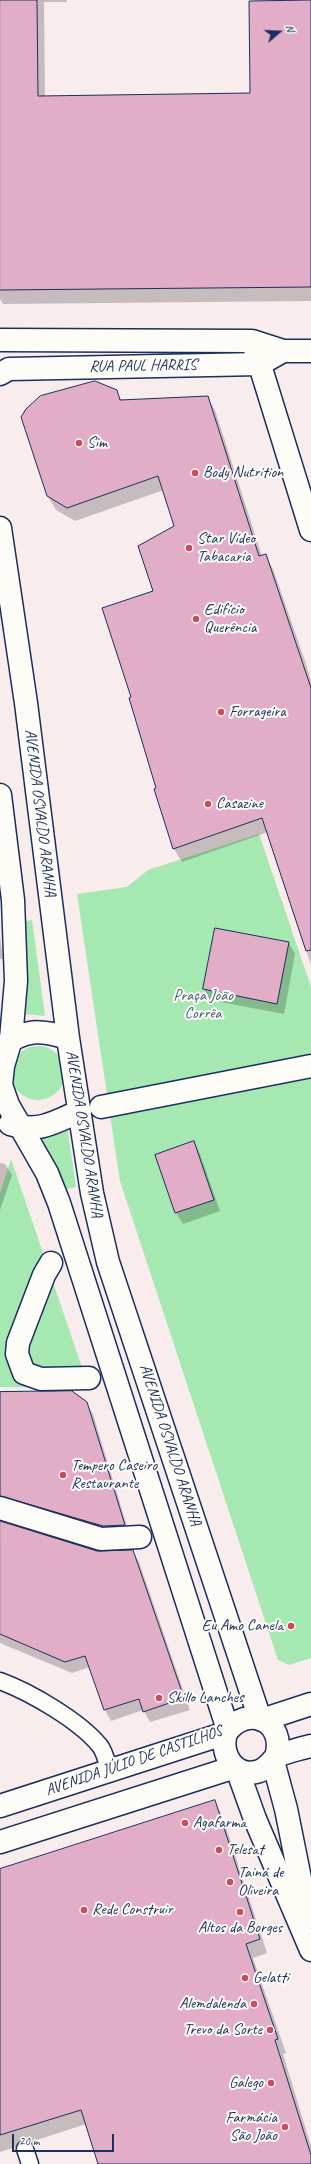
<!DOCTYPE html>
<html>
<head>
<meta charset="utf-8">
<style>
  body { margin:0 }
  #map { position:relative; width:311px; height:2164px; overflow:hidden; background:#f8eced; font-family:Caveat,sans-serif }
  canvas { display:block }
  .north { position:absolute; left:259px; top:12px; width:40px; height:40px; -webkit-text-stroke:3px #fdfcf7; paint-order:stroke; rotate:71deg; font-size:11px; font-weight:700; line-height:16px; text-align:center; color:#1b2f5e }
  .north::after { content:''; display:block; margin:auto; width:14px; height:18px; background:#1b2f5e; clip-path:polygon(50% 0,100% 100%,50% 72%,0 100%) }
  .scale { position:absolute; left:12px; top:2134px; width:102px; height:18px; box-sizing:border-box; border:2px solid #1b2f5e; border-top:0; padding-left:5px; font-size:12px; line-height:14px; white-space:nowrap; color:#1b2f5e; -webkit-text-stroke:3px #fdfcf7; paint-order:stroke }
</style>
</head>
<body>
<div id="map">
<canvas width="311" height="2164"></canvas>
<div class="north">N</div>
<div class="scale">20 m</div>
</div>
<script>
const ctx = document.querySelector('canvas').getContext('2d');
ctx.lineJoin = 'round';
function paint(path, color) {
  ctx.fillStyle = color;
  ctx.fill(path, 'evenodd');
}
function trace(path, color, width, dash) {
  ctx.strokeStyle = color;
  ctx.lineWidth = width;
  ctx.lineCap = dash ? 'butt' : 'round';
  ctx.setLineDash(dash || []);
  ctx.stroke(path);
}
function drawText(font, color, halo, rows, align = 'center') {
  ctx.font = font + ' Caveat,sans-serif';
  ctx.lineWidth = 4;
  ctx.setLineDash([]);
  ctx.textBaseline = 'middle';
  ctx.strokeStyle = halo;
  ctx.fillStyle = color;
  for (const [text, x, y, turn = 0] of rows) {
    ctx.save();
    ctx.translate(x, y);
    ctx.rotate((+turn || 0) * Math.PI / 180);
    ctx.textAlign = isNaN(turn) ? turn : align;
    if (halo) ctx.strokeText(text, 0, 0);
    ctx.fillText(text, 0, 0);
    ctx.restore();
  }
}
paint(new Path2D(`
  M259,834L311,987V1658L289,1665L278,1660L120,1181L77,894L127,887L148,870Z
  M32,920L45,1016L25,1014L24,921Z
  M11 1073a27 27 0 1 1 54 0a27 27 0 1 1-54 0Z
  M67,1126L76,1187L67,1189L40,1135Z
  M11,1159L89,1388L0,1387V1193Z`), '#a5e8b2');
paint(new Path2D(`
  M0,0H67V2H44L45,96L251,94L274,0H311V301L3,304L0,299Z
  M116,390L122,401L207,397L215,410L262,556L265,555L273,569L304,658L311,680V965L268,832L182,862L174,849L155,790L157,789L132,698L154,592L175,527L164,490L75,521L56,510L48,496Z
  M0,936L3,959H0Z
  M289,943L295,954L284,1014L210,1000L204,989Z
  M194,1142L200,1154L220,1211L183,1224L176,1213L156,1155Z
  M0,1163L5,1164L12,1175L0,1210Z
  M0,1393L86,1403L93,1414L130,1536L0,1509Z
  M0,1522L97,1552L132,1551L139,1562L190,1710L150,1722L143,1710L111,1721L105,1710L90,1667L72,1673L0,1643Z
  M214,1801L222,1815L267,1953L253,1958L286,2053L283,2054L311,2146V2164H98L86,2124L0,2152V1870Z`), '#0003');
const building = new Path2D(`
  M0,0H37L38,96L250,93L249,1L311,0V287L0,290Z
  M95,381L117,390L120,400L208,396L259,556L266,554L311,688V950L306,951L262,818L173,849L154,789L156,788L129,698L131,697L102,608L153,591L138,546L174,526L158,476L67,508L47,496L21,417L26,409L40,396Z
  M215,928L289,942L277,1004L203,989Z
  M194,1141L214,1200L175,1213L155,1155Z
  M72,1391L87,1402L125,1525L103,1526L0,1496V1392Z
  M0,1521L97,1551L133,1550L184,1698L143,1712L139,1699L104,1710L85,1656L65,1662L0,1634Z
  M215,1800L260,1939L246,1944L278,2039L275,2040L311,2155V2164H98L81,2110L0,2135V1869Z`);
paint(building, '#e2adc7');
trace(building, '#1b2f5e', 1);
const service = new Path2D(`
  M0,1681C30,1692 80,1721 100,1746C105,1752 107,1764 110,1772
  M25,2149L30,2164`);
const pedestrian = new Path2D(`
  M101,1107L311,1066
  M51,1263L44,1275L18,1343L17,1354L24,1373L41,1379L89,1378
  M0,1508L101,1539L140,1537`);
const minor = new Path2D(`
  M254,346L311,530`);
const tertiary = new Path2D(`
  M0,340L252,341L283,351H311
  M0,374L9,369L260,364L283,351
  M0,528L26,703L68,1038L92,1193L108,1262L260,1719
  M0,795L13,900L16,981L11,1039L3,1066L1,1085L8,1105L47,1173L59,1203L228,1730
  M1,1048C24,1028 41,1030 68,1038
  M10,1124C39,1133 53,1123 80,1111
  M273,1761L286,1809L308,1918
  M237,1769L255,1819L311,1950`);
const secondary = new Path2D(`
  M262,1720L311,1704
  M226,1733C220,1753 233,1777 256,1772C266,1770 269,1764 275,1758C281,1753 303,1748 311,1746
  M0,1806L226,1733C247,1703 287,1721 276,1757
  M0,1842L235,1767`);
trace(service, '#1b2f5e', 19);
trace(pedestrian, '#1b2f5e', 25);
trace(minor, '#1b2f5e', 25);
trace(tertiary, '#1b2f5e', 25);
trace(secondary, '#1b2f5e', 25);
trace(service, '#fdfcf7', 16);
trace(pedestrian, '#fdfcf7', 22);
trace(minor, '#fdfcf7', 22);
trace(tertiary, '#fdfcf7', 22);
trace(secondary, '#fdfcf7', 22);
for (const [x, y, r, color] of [
  [79,443,4,"#d1495b"],
  [195,473,4,"#d1495b"],
  [189,548,4,"#d1495b"],
  [196,619,4,"#d1495b"],
  [221,712,4,"#d1495b"],
  [208,804,4,"#d1495b"],
  [63,1475,4,"#d1495b"],
  [291,1626,4,"#d1495b"],
  [159,1698,4,"#d1495b"],
  [185,1823,4,"#d1495b"],
  [219,1850,4,"#d1495b"],
  [230,1882,4,"#d1495b"],
  [84,1910,4,"#d1495b"],
  [240,1912,4,"#d1495b"],
  [245,1978,4,"#d1495b"],
  [254,2004,4,"#d1495b"],
  [270,2030,4,"#d1495b"],
  [271,2083,4,"#d1495b"],
  [285,2127,4,"#d1495b"]
]) {
  const dot = new Path2D();
  dot.arc(x, y, r, 0, 2 * Math.PI);
  ctx.fillStyle = color;
  ctx.fill(dot);
  trace(dot, '#fdfcf7', 1.5);
}
drawText('16px', '#1b2f5e', '#fdfcf7', [
  ["RUA PAUL HARRIS",143,366,-1],
  ["AVENIDA OSVALDO ARANHA",40,813,83],
  ["AVENIDA OSVALDO ARANHA",84,1134,81],
  ["AVENIDA OSVALDO ARANHA",170,1445,72],
  ["AVENIDA JÚLIO DE CASTILHOS",134,1761,-19]
]);
drawText('16px', '#1b2f5e', '#fdfcf7', [
  ["Sim",87,443],
  ["Body Nutrition",203,473],
  ["Star Vídeo",197,539],
  ["Tabacaria",197,557],
  ["Edifício",204,610],
  ["Querência",204,628],
  ["Forrageira",229,712],
  ["Casazine",216,804],
  ["Tempero Caseiro",71,1466],
  ["Restaurante",71,1484],
  ["Eu Amo Canela",283,1626,"right"],
  ["Skillo Lanches",167,1698],
  ["Agafarma",193,1823],
  ["Telesat",227,1850],
  ["Tainá de",238,1873],
  ["Oliveira",238,1891],
  ["Rede Construir",92,1910],
  ["Altos da Borges",240,1928,"center"],
  ["Gelatti",253,1978],
  ["Alemdalenda",246,2004,"right"],
  ["Trevo da Sorte",262,2030,"right"],
  ["Galego",263,2083,"right"],
  ["Farmácia",277,2118,"right"],
  ["São João",277,2136,"right"]
], 'left');
drawText('16px', '#3e5d73', '#fdfcf7', [
  ["Praça João",203,996],
  ["Corrêa",203,1014]
]);
</script>
</body>
</html>
